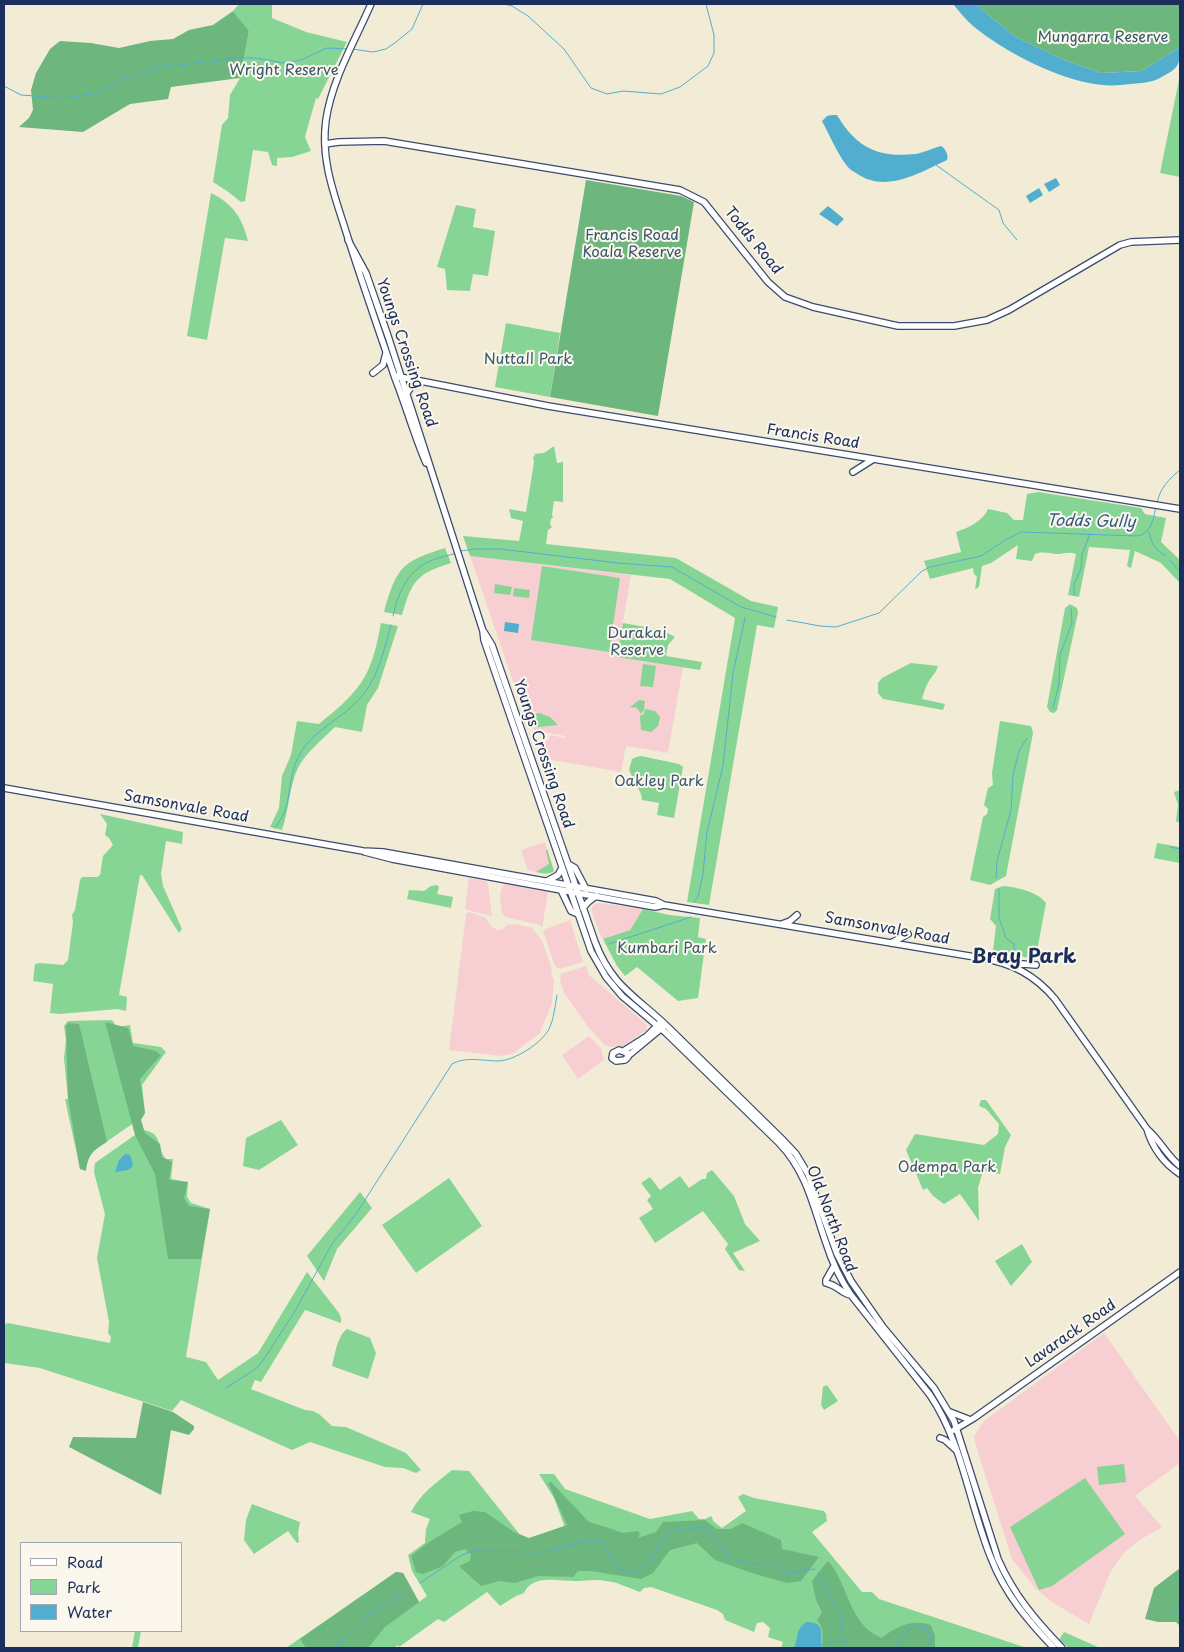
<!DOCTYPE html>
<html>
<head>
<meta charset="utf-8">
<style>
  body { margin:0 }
  #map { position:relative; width:1184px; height:1652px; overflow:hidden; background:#f2ecd6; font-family:"Playpen Sans",sans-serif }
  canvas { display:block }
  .frame { position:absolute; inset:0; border:5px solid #1b2f5e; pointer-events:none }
  .legend { position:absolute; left:20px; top:1542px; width:162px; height:90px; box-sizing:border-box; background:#fbf7ec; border:1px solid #a1a7b3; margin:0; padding:6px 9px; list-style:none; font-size:15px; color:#1b2f5e }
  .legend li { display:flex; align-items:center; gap:10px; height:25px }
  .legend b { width:25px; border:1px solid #a1a7b3 }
</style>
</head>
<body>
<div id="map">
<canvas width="1184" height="1652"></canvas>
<div class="frame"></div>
<ul class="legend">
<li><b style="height:6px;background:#fff"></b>Road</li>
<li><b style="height:14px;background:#87d594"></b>Park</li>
<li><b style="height:14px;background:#51aecf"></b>Water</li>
</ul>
</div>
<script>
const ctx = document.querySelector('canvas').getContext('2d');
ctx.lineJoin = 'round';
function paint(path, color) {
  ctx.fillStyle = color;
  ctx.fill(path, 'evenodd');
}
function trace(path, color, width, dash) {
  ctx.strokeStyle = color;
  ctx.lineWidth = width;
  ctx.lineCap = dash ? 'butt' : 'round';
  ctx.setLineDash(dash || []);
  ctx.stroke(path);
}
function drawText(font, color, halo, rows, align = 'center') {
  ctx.font = font + ' "Playpen Sans",sans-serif';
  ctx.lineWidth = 4;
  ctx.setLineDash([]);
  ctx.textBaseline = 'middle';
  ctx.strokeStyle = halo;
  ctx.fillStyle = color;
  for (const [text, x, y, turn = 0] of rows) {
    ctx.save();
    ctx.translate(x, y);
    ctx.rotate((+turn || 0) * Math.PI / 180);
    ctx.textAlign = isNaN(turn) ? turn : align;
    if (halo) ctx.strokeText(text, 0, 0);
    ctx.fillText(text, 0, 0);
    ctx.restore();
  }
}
paint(new Path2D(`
  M470,556L631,575L617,657L683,667L668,753L626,746L621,772L540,758L537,751L541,743L546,742L551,735L565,738V736L537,731L529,726L527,722Z
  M545,842L554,871L552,873L544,874L528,870L521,850Z
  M469,878L486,881L488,884L492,916L467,910L465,908Z
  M505,884L548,892L542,928L540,925L506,917L502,914L500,896L502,887Z
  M599,903L607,904L643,909L630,930L603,939L599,932L591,909L595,904Z
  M469,912L485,917L491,926L497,930L503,929L507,925L516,924L532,928L542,941L552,969L551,975L554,979L552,1003L540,1033L512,1054L500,1056L449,1050L466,914Z
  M570,920L583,962L559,969L555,966L543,931L546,929Z
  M586,966L589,975L647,1025L646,1030L624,1046L611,1047L605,1045L588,1027L564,993L560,980L561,974Z
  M589,1036L601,1049L604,1060L578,1079L562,1055Z
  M1104,1333L1180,1441V1463L1135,1496L1162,1527L1138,1541L1123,1554L1111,1571L1089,1624L1052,1602L1035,1588L1012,1559L976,1446L974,1436L984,1421Z`), '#f7cfd2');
paint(new Path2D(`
  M239,4H272V18L306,32L347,42L318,99L316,98L305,137L311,151L292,157L277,158V166L272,165L268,152L253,150L245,201L241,202L227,191L213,182L222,125L228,118L230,95L240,78L249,31L233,11Z
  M1180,79V177L1160,173L1179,80Z
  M211,193C233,204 242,217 248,241L225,238L207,340L187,336Z
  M456,205L476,209L473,227L495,231L488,276L473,274L470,291L447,290L445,269L437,267Z
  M506,323L560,333L550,397L495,387Z
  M554,446L557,463L563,462V502L554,501L552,515L553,517L551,519L550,524L552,527L548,530L546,544L676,558L751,601L778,607L774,628L757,625L709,905L687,902L735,618L670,579L470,556L463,536L519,541L523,521L511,518L509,509L526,512L534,462L533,457L535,456L534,454L544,453Z
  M1038,492L1141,508L1145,514L1166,518L1161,542L1180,560V583L1161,563L1135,551L1131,568L1127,566L1130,550L1089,547L1079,597L1068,595L1076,554C1068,551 1063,554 1056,554C1048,553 1043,551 1035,554L1032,561L1016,559L1018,545L991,563L982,566L979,587L975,589L977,577L974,574L973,568L930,579L924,561L961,552L956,532C968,528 983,521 988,509L1007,513L1014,520H1023L1027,494Z
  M445,548L451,563C416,574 412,581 402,615L384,612C397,567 401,562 445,548Z
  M542,566L620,578L609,652L531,640Z
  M495,584L512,587L510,595L494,593Z
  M514,588L530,590L529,598L513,596Z
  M1070,604L1077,608L1078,613L1057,710L1054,713L1050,712L1047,707L1065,608Z
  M381,623L398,626L378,688L367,705L362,732L335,727C322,740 306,752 298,768C289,787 289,810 282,830L270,827L279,808L282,776L291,755L297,721L319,724C361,690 371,678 381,623Z
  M623,623L662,630L675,637L668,645L666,656L702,662L700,670L617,657Z
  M911,663L938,666C936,673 932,676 929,681C925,687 924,693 922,699L945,704L943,710L883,699L878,693V683L882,678Z
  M643,664L656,666L653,687L640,686Z
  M639,700L645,701L644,710L641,714L637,708L630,707Z
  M645,709L655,711L660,717L658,726L651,732L641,730L640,716L644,714Z
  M539,713L550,717L558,725L538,727L530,724L527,717Z
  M1000,721L1031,726L1033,733L1006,876L990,885L970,880L983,817L987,814L988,809L984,805L988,788L993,785L992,773Z
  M641,756L679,764L683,767L674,818L657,815L659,803L642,800L641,794L629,770L632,759L636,757Z
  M1180,790V823L1176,821L1178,805L1174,792Z
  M100,814L183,832L182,844L166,841L161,874L163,886L182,929L179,933L142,875H140L119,995L127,997L126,1011L118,1009L59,1014L50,1013L53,984L33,981L35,964L40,963L63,965L68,960L73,922L72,915L75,910L80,880L82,877H97L100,875L103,856L113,845L109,838L105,835L107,824Z
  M1157,843L1180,847V863L1154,858Z
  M547,849L554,871C549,875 542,873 536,872L549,864L546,851Z
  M437,885L439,887L437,894L453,897L451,908L407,899L409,890L424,891L431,886Z
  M1003,886C1017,887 1038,892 1046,903L1036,956L1029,958L993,951L996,926L990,919L995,889Z
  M643,909L669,915L700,918L698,937L706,939L698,998L678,1001L637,967L625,976L617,966L603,939L630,930Z
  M112,1020L117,1027L130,1025L133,1043L161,1047L166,1052L142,1085L145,1113L138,1120L93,1151L88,1159L85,1170L80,1169L65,1099H68L64,1058L66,1040L64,1026L68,1021Z
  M981,1100H986L1011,1135L1005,1147L1000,1174L983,1171L978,1188L979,1221L960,1194L944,1204L933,1196L927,1188L923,1190L906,1150L915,1134L984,1145L998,1134L999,1124L986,1109L979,1106Z
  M281,1120L298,1145L259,1170L243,1166L246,1138Z
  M142,1130C164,1132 156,1148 166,1159H173L171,1179L188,1182L187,1197L191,1203L210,1209L186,1357L206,1362L218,1380L258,1353L307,1272L339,1313L341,1318V1323L305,1310L261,1382L255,1380L251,1389L305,1410L313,1411L319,1414L332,1426L346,1427L406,1453L421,1470L416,1473L403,1468L385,1467L310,1442L292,1450L181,1400L172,1411L40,1368L4,1363V1325L8,1323L110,1343L111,1337L108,1333L109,1322L97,1258L105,1214L94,1172L95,1163Z
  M712,1170L734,1196L745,1224L760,1241L733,1253L745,1271L739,1270L725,1249L728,1244L703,1211L655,1243L639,1218L653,1209L647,1200L651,1196L641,1183L650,1177L660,1190L680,1176L689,1188L702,1179H706L707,1173Z
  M449,1178L482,1226L416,1273L382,1225Z
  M360,1192L372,1208L337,1249L324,1281L307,1256Z
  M1022,1244L1032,1262L1011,1286L995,1261Z
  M347,1329L370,1338L376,1353L368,1379L332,1366C335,1355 337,1336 347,1329Z
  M827,1385L838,1401L824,1410L821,1405L823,1387Z
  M1124,1464L1126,1482L1099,1485L1097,1467Z
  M452,1470L469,1471L529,1546L567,1533L554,1498L539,1474H554L565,1489L650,1519L692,1511L699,1519H705L711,1516L714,1522L722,1528L746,1511L738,1497L743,1494L754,1498L824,1511L826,1514L827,1521L812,1532L862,1592H872L879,1599L1027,1648H781L783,1642L768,1637L770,1628L763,1622L757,1623L754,1632L725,1620L723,1614L717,1610L651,1587L644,1588L640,1592C629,1588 617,1582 606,1581C597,1579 587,1581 578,1581C561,1582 533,1573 524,1593L516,1596L500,1606L487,1592L444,1622L438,1619L399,1647L398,1645L394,1648H286L396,1572L403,1573L419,1602L427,1596L412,1571L408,1555L425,1543L426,1529L430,1519L411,1512C421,1493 436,1483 452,1470Z
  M1085,1478L1125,1534L1052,1586L1039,1590L1010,1527Z
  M252,1504L300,1522L298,1533L299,1542L297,1543L288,1531L254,1554L244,1540L246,1520Z
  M135,1631H141L138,1648H132Z
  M1064,1632L1100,1648H1069L1059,1640Z`), '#87d594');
paint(new Path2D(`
  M975,4H1180V47L1142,71L1101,73L1064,60L1014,36Z
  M233,11L249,31L240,78L171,87L168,99L130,104L83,132L19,127L29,118L33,110L31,90L36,73L50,49L60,41L91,43L119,48L150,41L173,39L189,30L213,25Z
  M586,180L681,196L694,202L658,416L550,397Z
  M105,1022L128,1028L133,1046L156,1051L161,1055L140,1079L145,1113L141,1120L145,1133L160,1144L162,1157L172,1162L169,1180L188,1182L184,1198L189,1206L210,1209L201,1259H168L155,1174L135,1135Z
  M68,1023L79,1024L107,1142C93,1150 88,1155 86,1171L80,1169L68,1098L66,1026Z
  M143,1402L173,1412L194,1426V1429L189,1435L171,1430L161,1495L69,1447L73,1437L136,1438Z
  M551,1482L589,1522L612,1529L622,1533L638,1531L640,1534L638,1538L656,1532L663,1522L705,1520L717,1529H731L742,1523L781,1540L782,1549L819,1557L801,1581L787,1583L755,1574L715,1560L697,1543L670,1550L653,1573L641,1579L591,1571H578L573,1577L538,1576L515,1583L500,1581L481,1586L459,1566L470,1561L471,1554L465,1549L455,1552L443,1566L423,1574L416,1572L411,1556L426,1544L462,1522L459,1515L473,1511L485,1512L514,1532L529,1538L567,1525L548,1483Z
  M828,1561C849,1584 848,1625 882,1638C896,1626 913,1619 931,1625L935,1636V1648H823C821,1635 826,1631 817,1620L822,1612L816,1600L812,1581Z
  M1180,1568V1626L1176,1622H1158L1145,1619L1154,1588Z
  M396,1572L403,1573L419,1602L385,1627L368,1648H306L300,1639Z`), '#6db67e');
paint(new Path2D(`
  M953,4H975L1014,36L1064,60L1101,73L1142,71L1180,47C1180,67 1178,68 1160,78C1150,83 1141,83 1130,84C1117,86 1103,86 1089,83C1052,76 1002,50 973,26C966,20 959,11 953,4Z
  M832,115H837C856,147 877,158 915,154C924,153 932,148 941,146C945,148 949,155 947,160C919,173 885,194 856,173C853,171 849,169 847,166C837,153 830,136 822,121L827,116Z
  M1056,178L1060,185L1049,192L1044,184Z
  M1039,188L1043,195L1030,203L1026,196Z
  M828,206L844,219L837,226L819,214Z
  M505,622L519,624L518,633L504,631Z
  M125,1154L130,1155L133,1164L132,1167L128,1170L115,1172L119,1160Z
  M807,1622C827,1623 819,1634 822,1648H794C799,1638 795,1628 807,1622Z`), '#51aecf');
trace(new Path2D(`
  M504,4L512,6L528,16L564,49L591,88L607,94L623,91L661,94L680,87L708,66L714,53V35L706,4
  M352,49L373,52L386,49L396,42L412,29L423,4
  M4,86L21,95L63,98L93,94L124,79L158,68L233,58H256L283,63L301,60L327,48L348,49
  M936,165L999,210L1003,223L1017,240
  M1157,503C1160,488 1169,479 1180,470
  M1149,532C1152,545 1155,549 1166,556
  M460,551L476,549H500L618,563L672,567L741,607L776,617
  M1170,560L1180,572
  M1074,595V584L1081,569L1082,554L1090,534
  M393,616C398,594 406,574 426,563C435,558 447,556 457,553
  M787,620L820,626L836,627L879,613L922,571L930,567L981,556L1007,539L1021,532L1137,536C1152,533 1153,520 1156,506
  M1053,708L1059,684L1060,655L1072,623L1071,608
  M275,828C279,822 284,815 286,808C291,789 290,769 301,752C312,734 332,723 349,709C378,684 381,659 391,625
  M1170,847L1180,849
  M996,878L997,861L1011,810L1013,775L1019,751L1027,738
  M999,889V918L1006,938L1014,944V953
  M694,902L698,897L703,874L707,832L723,766L733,673L745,618
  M609,944L691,917
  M226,1388L257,1368L266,1356L295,1311L332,1244L356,1214L452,1064C466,1056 483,1061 498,1061C514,1061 542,1043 549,1029C554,1019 555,1006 557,995
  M818,1572L843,1622L839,1634L848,1648
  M420,1583L462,1555L473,1551L545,1552L590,1540H598C609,1550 614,1568 628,1574L638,1570L651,1560L664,1537L671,1532L696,1528H703L712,1533L725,1554L732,1559L752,1564L772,1563L790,1573L815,1569
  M1180,1603L1175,1604L1176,1612L1180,1616
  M821,1645L842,1640
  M335,1648L373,1612L405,1593
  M896,1648C903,1636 907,1626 922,1626L931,1635V1648`), '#51aecf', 1);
const secondary = new Path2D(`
  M371,4C355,41 332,79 326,120C320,162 336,199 348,238C363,285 379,331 395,378C406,406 414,435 426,463
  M325,144L339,142L384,141L680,190L704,202L768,282L785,297L813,307L898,326H954L987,320L1009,310L1120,245L1131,242L1180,240
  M348,240L366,273L388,336L483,631L484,640L591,951L606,977L622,996L666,1033L779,1143C807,1172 813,1206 826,1243C832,1262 840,1279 851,1295L930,1395C963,1444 969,1504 991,1558C1005,1594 1028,1621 1054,1648
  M373,373L383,365L386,353
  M395,376L548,406L1180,509
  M407,393L411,387L420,384
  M853,472L872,460
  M484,632L492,645L595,942C612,987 637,997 669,1028C707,1065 744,1102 782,1139L796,1154L808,1174L837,1254L851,1281L883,1327L934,1388L954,1421L998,1559C1014,1595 1035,1620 1062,1648
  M4,788L363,851L383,852L656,901L664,905L981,958C1012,963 1035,975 1055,999L1147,1129C1160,1140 1167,1156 1180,1166
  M365,852L392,859L621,901L655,907L664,905
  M568,864L575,868L586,889
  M547,881L558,875L562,868
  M561,890L571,911L578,914
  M583,908L588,902L596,896
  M782,924L790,921L797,915
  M891,943L908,934
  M1014,966L1023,964L1036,965
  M619,1050L627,1053L628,1057L625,1060L616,1061L612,1058L613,1053Z
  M625,1050L647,1036L660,1023
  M628,1056L663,1027
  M1147,1129C1152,1147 1164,1164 1180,1174
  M826,1283V1280L834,1266
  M829,1284C838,1286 842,1294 851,1295
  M950,1412L968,1419
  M954,1430L974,1418L1180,1272
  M940,1438L945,1440L956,1450`);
trace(secondary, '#3b4b70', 8);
trace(secondary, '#fff', 5.5);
drawText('15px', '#36586c', '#fbf7ec', [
  ["Mungarra Reserve",1103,38],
  ["Wright Reserve",284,71],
  ["Francis Road",632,236],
  ["Koala Reserve",632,253],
  ["Nuttall Park",528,360],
  ["Durakai",637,634],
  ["Reserve",637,651],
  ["Oakley Park",659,782],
  ["Kumbari Park",667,949],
  ["Odempa Park",947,1168]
]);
drawText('15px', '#1b2f5e', '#fbf7ec', [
  ["Todds Road",753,241,51],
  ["Youngs Crossing Road",406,353,71],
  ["Francis Road",813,437,9],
  ["Youngs Crossing Road",543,754,71],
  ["Samsonvale Road",186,807,10],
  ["Samsonvale Road",887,929,10],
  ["Old North Road",831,1219,69],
  ["Lavarack Road",1071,1334,-35]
]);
drawText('italic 16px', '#2e5b86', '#fbf7ec', [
  ["Todds Gully",1091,522,1]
]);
drawText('bold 20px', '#1b2f5e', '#fbf7ec', [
  ["Bray Park",1024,957]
]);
</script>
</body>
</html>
